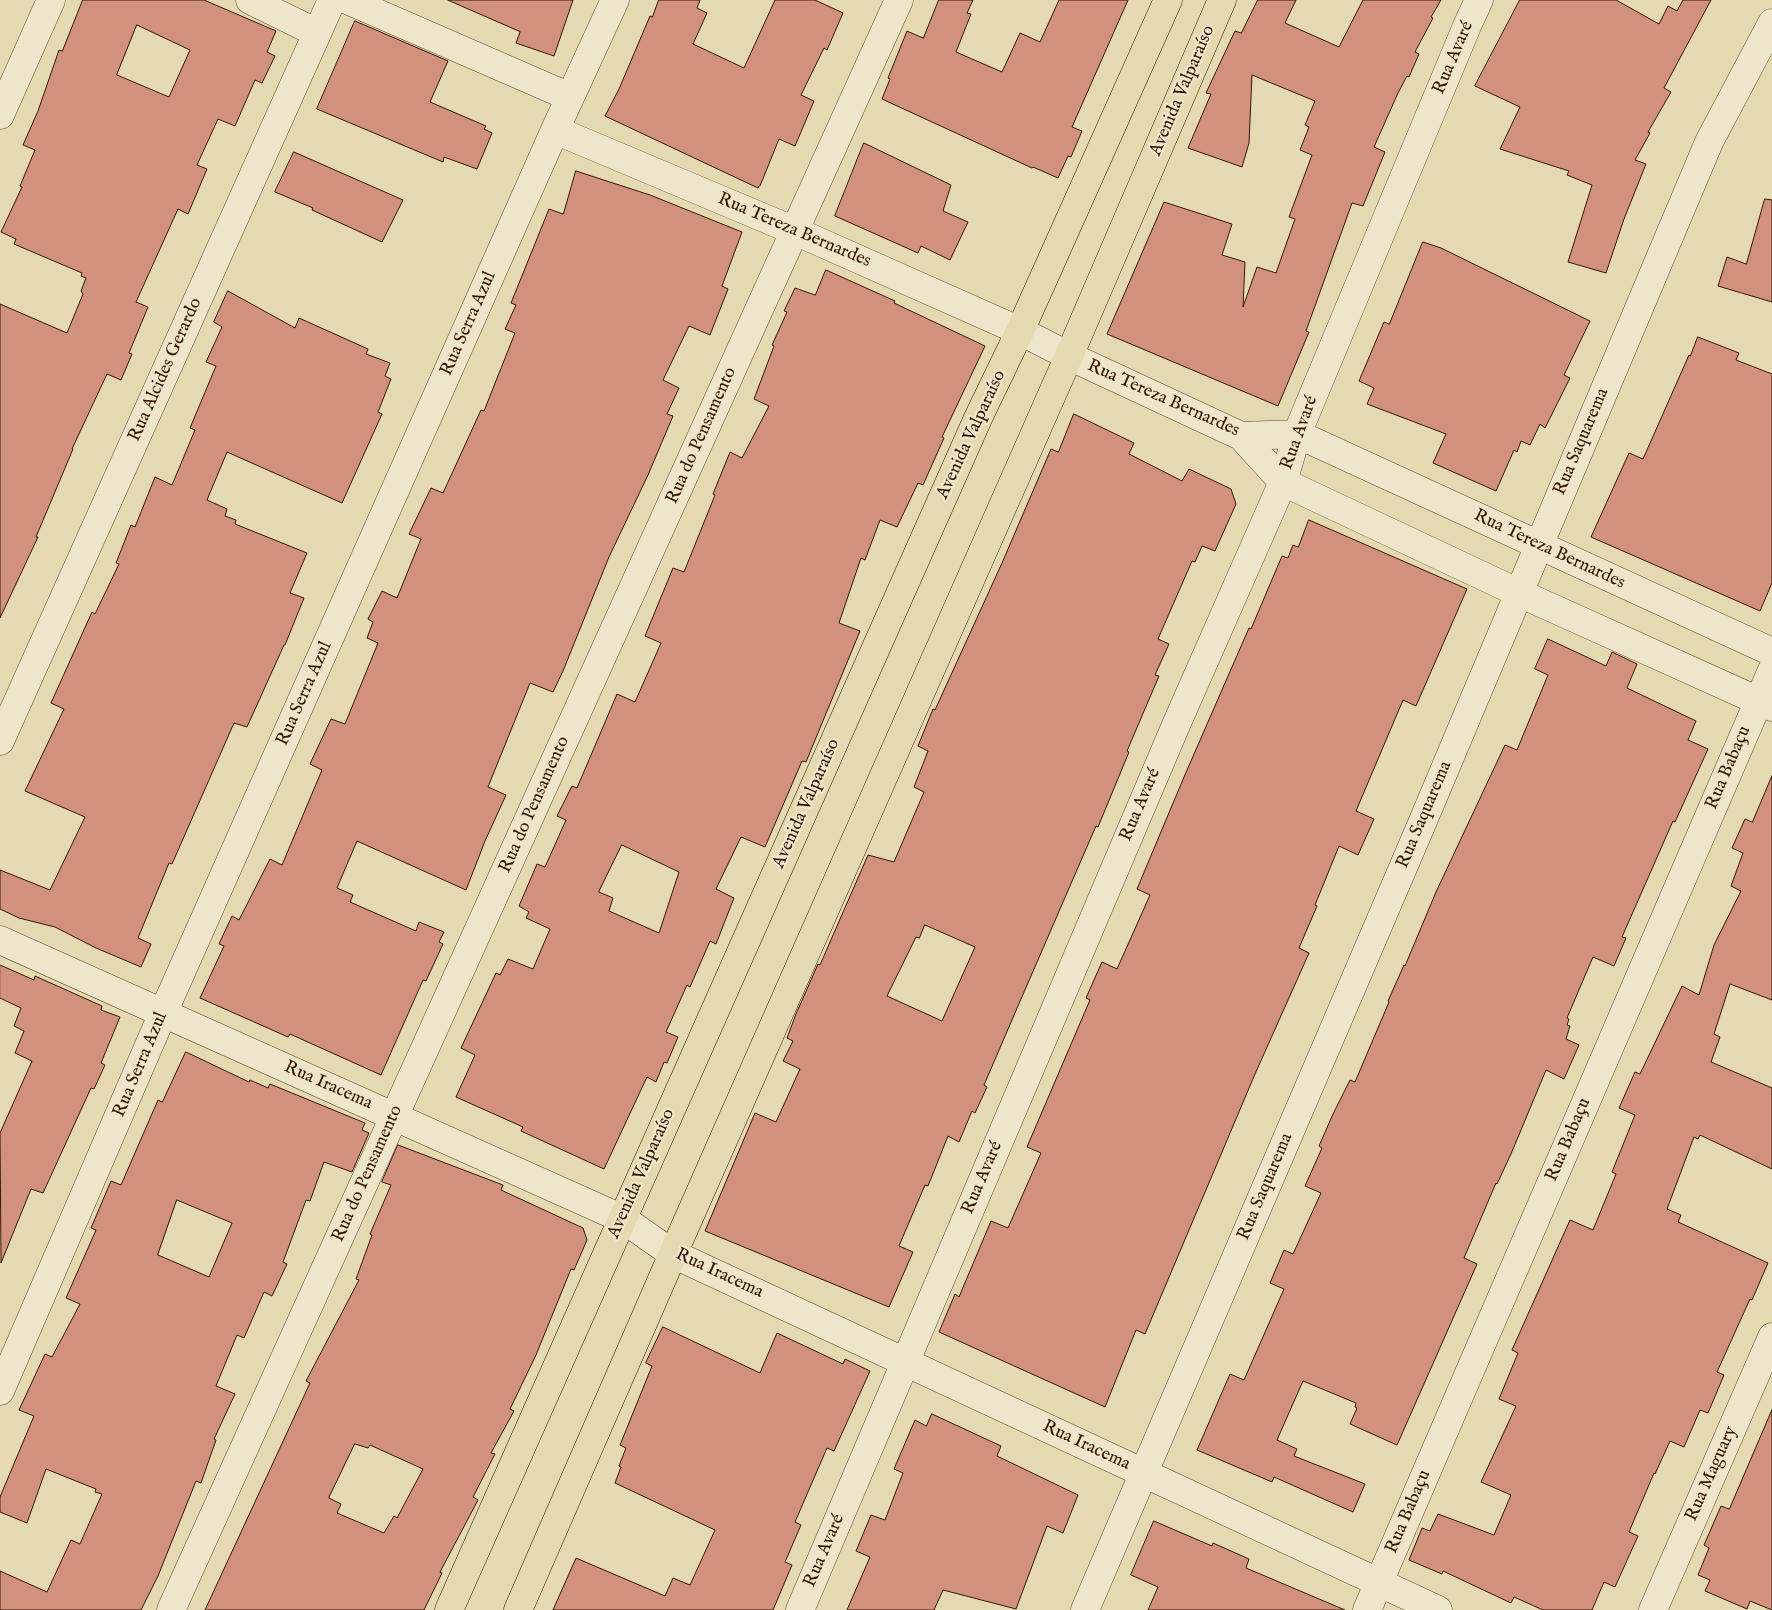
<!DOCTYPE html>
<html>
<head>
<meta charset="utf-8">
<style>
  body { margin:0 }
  canvas { display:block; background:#e5d9af }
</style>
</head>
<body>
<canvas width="1772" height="1610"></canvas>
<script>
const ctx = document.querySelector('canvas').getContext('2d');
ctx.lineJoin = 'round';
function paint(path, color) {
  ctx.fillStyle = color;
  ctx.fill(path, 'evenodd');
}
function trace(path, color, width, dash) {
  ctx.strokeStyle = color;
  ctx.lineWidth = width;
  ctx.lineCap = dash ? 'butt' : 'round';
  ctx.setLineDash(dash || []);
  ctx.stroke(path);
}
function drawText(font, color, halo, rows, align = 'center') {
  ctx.font = font + ' "IM FELL English",serif';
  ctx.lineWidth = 4.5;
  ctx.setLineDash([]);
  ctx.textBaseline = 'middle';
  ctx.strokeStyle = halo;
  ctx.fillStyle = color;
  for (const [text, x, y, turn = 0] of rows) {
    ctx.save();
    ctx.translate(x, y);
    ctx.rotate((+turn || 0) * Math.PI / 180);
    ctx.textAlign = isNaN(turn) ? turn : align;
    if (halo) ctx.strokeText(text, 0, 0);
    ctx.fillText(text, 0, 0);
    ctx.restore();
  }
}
const building = new Path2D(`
  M83,0H204L276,31L267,52L275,56L262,83L255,80L235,126L218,119L197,165L207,169L188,214L178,209L136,302L148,307L129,353L132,354L121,380L107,374L72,449H73L36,537H38L0,618V304L67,333L83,294L81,291L86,278L81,276L82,273L14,244L16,239L1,232L22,187L20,186L35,150L23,145L38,111L59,50L62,51ZM137,25L190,50L169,97L117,75Z
  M448,0H573L554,56L516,43L520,32Z
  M659,0H700L697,8L707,13L693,44L744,68L775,0H815L843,13L827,50L824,48L801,95L814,101L795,146L779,139L760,186H759L758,188L605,116L619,89L650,16L652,17Z
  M939,0H973L967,13L971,14L956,52L1002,72L1020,33L1040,42L1059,0H1128L1072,127L1082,131L1071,157L1068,156L1058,178L1033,167L1032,168L882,99L890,79L888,78L907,31L923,38Z
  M1258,0H1296L1285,23L1339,47L1363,0H1441L1431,17L1433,18L1415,52L1419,54L1409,77L1407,76L1398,93L1374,147L1385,152L1363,206L1352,203L1306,331L1309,332L1278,406L1107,334L1164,202L1232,224L1222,255L1245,262L1243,307L1257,267L1276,273L1295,219L1289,217L1312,155L1300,150L1309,127L1305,125L1315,101L1252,75L1249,143L1242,167L1188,148L1211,94L1206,93L1235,31L1241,33Z
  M1520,0H1616L1659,24L1668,6L1677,11L1683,0H1711L1664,88L1671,92L1648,132L1650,133L1635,160L1646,164L1624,219L1606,273L1568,262L1592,185L1567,175L1569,171L1500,149L1520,107L1475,86Z
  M355,21L448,61L430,102L486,126L484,129L492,133L477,169L444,157L443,162L317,109Z
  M864,143L951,185L943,211L968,222L950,260L921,246L918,253L835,216Z
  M294,152L403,200L382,242L312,210L313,208L275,192Z
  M576,171L650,195L742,232L722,286L728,289L710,335L689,326L663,380L679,388L667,414L673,416L648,475L609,557L563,671L553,692L530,683L488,787L506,795L485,841L466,890L357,841L337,888L353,895L350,902L416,931L419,922L444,932L439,942L443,944L426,981L423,980L381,1075L290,1034L288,1037L200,998L224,946L219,944L232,916L239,920L270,859L282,865L322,770L310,764L331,719L345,724L378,643L367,638L373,622L368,619L382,591L397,598L421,539L409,534L431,488L443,493L481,410L484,411L515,333L505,329L516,305L511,303L549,209L563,214Z
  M1765,199L1772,200V302L1718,286L1727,257L1746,264Z
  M1423,242L1441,248L1590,321L1564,375L1570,378L1545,428L1540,424L1530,445L1521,441L1517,452L1514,450L1496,491L1433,463L1446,434L1367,404L1374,388L1359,381L1384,322L1389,324Z
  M826,270L895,301L894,303L985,346L942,437L944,438L923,485L918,483L897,527L880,520L865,560L861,558L839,623L860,631L806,762L802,761L765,847L741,837L716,889L734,898L716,944L710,941L690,987L687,985L666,1032L678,1037L667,1063L664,1062L656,1082L647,1077L604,1169L521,1131L523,1127L456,1097L475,1055L461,1048L496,973L500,975L508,959L533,969L550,929L526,918L529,912L519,906L537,864L545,867L566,820L557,816L572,786L577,788L617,694L635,702L661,643L645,636L673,568L684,572L715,495L713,494L730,452L742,458L769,406L754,399L774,346L772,345L787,312L784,311L795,288L815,295ZM622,845L679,872L659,933L609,911L613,898L599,892Z
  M228,291L295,328L299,318L368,349L366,354L390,363L385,376L391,379L378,412L382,414L342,503L227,452L207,500L227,509L225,516L236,520L235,524L307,553L290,593L304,598L285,645H284L247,727L234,723L172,864L169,863L138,938L151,944L141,967L96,948L55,927L19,918L0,909V870L50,890L85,817L25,791L64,709L51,703L92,612L95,614L119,564L116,563L131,525L135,527L155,477L172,485L195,430L190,428L216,366L206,362L222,327L214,322Z
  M1698,337L1739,353L1736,360L1772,374V583L1760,611L1591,537L1629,453L1643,459L1689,355L1690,356Z
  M1074,414L1134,443L1129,454L1182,481L1189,469L1231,489L1236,504L1215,551L1202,546L1195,562L1192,561L1158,639L1169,644L1155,675L1159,676L1127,751L1129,752L1098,827L1096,826L1021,999L984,1085L987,1087L975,1113L972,1111L959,1142L948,1136L928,1186L925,1185L899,1246L913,1252L889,1307L705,1231L755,1113L776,1122L800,1069L783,1061L793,1041L787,1038L796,1014L818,964L820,965L868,855L894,862L924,792L914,787L928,751L918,746L933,709L935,710L1002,563L1051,449L1058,452ZM925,925L975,947L942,1021L887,996L916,937L919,938Z
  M1309,520L1467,589L1416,706L1403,700L1356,811L1374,819L1358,855L1339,846L1315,905L1317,906L1299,948L1309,953L1255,1074L1145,1334L1136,1330L1105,1407L939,1332L955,1294L959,1297L991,1221L1008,1228L1041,1153L1027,1147L1090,1000L1086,998L1102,962L1117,969L1150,895L1137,889L1184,777L1249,628L1251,629L1282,556L1288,558L1293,545L1298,547Z
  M1548,639L1606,666L1612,652L1637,664L1627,688L1696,721L1688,740L1708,749L1675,822L1673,821L1622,937L1626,938L1614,966L1593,957L1567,1018L1569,1019L1567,1025L1570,1026L1566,1039L1579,1045L1564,1079L1546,1070L1511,1154L1497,1184L1496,1183L1464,1258L1477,1264L1397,1445L1350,1424L1357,1408L1355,1407L1356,1403L1303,1381L1277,1440L1297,1449L1294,1456L1365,1484L1353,1512L1274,1477L1272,1482L1197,1450L1230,1374L1244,1380L1284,1289L1270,1283L1284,1250L1293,1254L1321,1193L1305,1186L1322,1148L1319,1146L1333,1114L1350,1080L1355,1082L1389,1002L1388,1001L1404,965L1405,966L1436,892L1505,745L1517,750L1548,675L1535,669Z
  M1772,776V1000L1730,984L1714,1034L1720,1037L1711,1062L1772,1088V1169L1700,1135L1698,1139L1694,1137L1667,1209L1681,1215L1678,1222L1768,1263L1752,1300L1750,1299L1717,1372L1724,1375L1708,1413L1700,1410L1684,1447L1670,1441L1655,1474L1654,1473L1629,1532L1638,1536L1615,1587L1604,1582L1592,1610H1543L1514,1597L1511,1603L1443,1571L1442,1574L1409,1560L1422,1528L1430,1531L1438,1514L1494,1535L1511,1495L1481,1482L1516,1406L1499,1399L1518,1353L1512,1350L1570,1220L1593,1230L1616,1174L1612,1172L1635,1115L1619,1108L1635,1072L1640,1074L1682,986L1699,995L1714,945L1741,891L1731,886L1743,853L1732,848L1745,819L1752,822Z
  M0,965L34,980L35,976L102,1006L101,1010L120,1017L101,1063L105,1065L94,1089L91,1088L43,1193L31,1189L1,1263L0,1133L32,1061L15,1053L24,1031L14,1026L21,1008L0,998Z
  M186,1052L249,1082L250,1080L268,1088L270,1084L365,1123L362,1130L369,1133L352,1172L324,1162L310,1201L306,1200L296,1227L283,1262L287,1264L272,1296L264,1292L244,1338L237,1335L216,1386L235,1394L214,1439L216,1440L201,1483L196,1481L158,1576L141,1610H0V1571L47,1592L71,1540L80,1544L102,1494L95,1492L96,1489L46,1469L27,1523L0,1512V1497L34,1416L19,1410L45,1354L52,1357L80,1304L66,1298L96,1230L91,1228L111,1181L121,1185L158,1100L162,1102ZM177,1200L232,1223L209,1277L158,1255Z
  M398,1145L503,1185L501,1190L583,1228L587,1240L574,1270L571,1269L536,1355L510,1409L514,1411L491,1453L495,1454L473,1497L478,1500L440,1572L442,1573L424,1610H205L310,1383L306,1381L359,1280L356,1279L372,1235L370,1234L391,1185L382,1182ZM355,1444L368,1448L370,1445L423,1469L397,1518L394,1516L384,1533L337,1513L341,1504L329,1498Z
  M663,1327L760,1373L777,1333L843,1364L845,1359L870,1371L834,1451L827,1448L795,1522L801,1525L785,1562L792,1565L773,1610H553L576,1558L665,1596L673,1578L690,1585L715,1530L615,1483L621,1467L619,1466L626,1448L620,1445L652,1366L646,1363Z
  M1772,1410V1610L1750,1601L1747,1609L1705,1591L1710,1580L1698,1575L1709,1548L1704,1545L1721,1506L1729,1509Z
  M932,1414L1001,1446L997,1456L1078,1495L1063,1533L1047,1526L1016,1609L943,1590L934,1610H847L870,1557L856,1551L871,1515L885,1520L903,1473L894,1469L915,1420L926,1426Z
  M1154,1521L1212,1546L1213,1543L1249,1559L1246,1568L1345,1610H1148L1158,1587L1131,1575Z`);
paint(building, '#d1917b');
trace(building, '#361708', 1);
const minor = new Path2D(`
  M250,0L317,33
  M347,0L570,97
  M0,115L51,0
  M555,130L795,231L1020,331L1069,356L1241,436L1297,434L1772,652
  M1241,436L1283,482L1519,593L1772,707
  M0,741L332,0
  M0,940L623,1219L673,1254L1438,1610
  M0,1391L163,1013L555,130L615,0
  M171,1610L899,0
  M800,1610L1176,725L1283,482L1297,434L1467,26L1479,0
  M1085,1610L1420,828L1709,142L1772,23
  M1367,1610L1772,670
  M1653,1610L1772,1337`);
const major = new Path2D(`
  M449,1610L979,416L1020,331L1168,0
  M518,1610L673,1254L1069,356L1222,0`);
trace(minor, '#624832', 29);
trace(major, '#361708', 29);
trace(minor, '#eee6cb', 28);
trace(major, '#e5d9af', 28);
drawText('18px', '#361708', '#eee6cb', [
  ["Rua Avaré",1454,58,-67],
  ["Avenida Valparaíso",1183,91,-67],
  ["Rua Tereza Bernardes",794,231,23],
  ["Rua Serra Azul",469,324,-66],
  ["Rua Alcides Gerardo",166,370,-66],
  ["Rua Tereza Bernardes",1163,399,24],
  ["Rua Avaré",1300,433,-70],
  ["Avenida Valparaíso",972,435,-65],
  ["Rua do Pensamento",702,436,-66],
  ["Rua Saquarema",1582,442,-67],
  ["Rua Tereza Bernardes",1549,550,25],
  ["Rua Serra Azul",305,694,-66],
  ["Rua Babaçu",1729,768,-67],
  ["Avenida Valparaíso",807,804,-66],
  ["Rua do Pensamento",535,805,-66],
  ["Rua Avaré",1141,805,-67],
  ["Rua Saquarema",1425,815,-67],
  ["Rua Serra Azul",141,1065,-67],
  ["Rua Iracema",328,1086,24],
  ["Rua Babaçu",1569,1140,-67],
  ["Rua do Pensamento",368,1174,-66],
  ["Avenida Valparaíso",642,1174,-66],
  ["Rua Avaré",983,1178,-67],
  ["Rua Saquarema",1266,1187,-67],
  ["Rua Iracema",719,1274,25],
  ["Rua Iracema",1086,1446,25],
  ["Rua Maguary",1712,1474,-66],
  ["Rua Babaçu",1409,1512,-67],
  ["Rua Avaré",825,1551,-67]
]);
</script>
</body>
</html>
